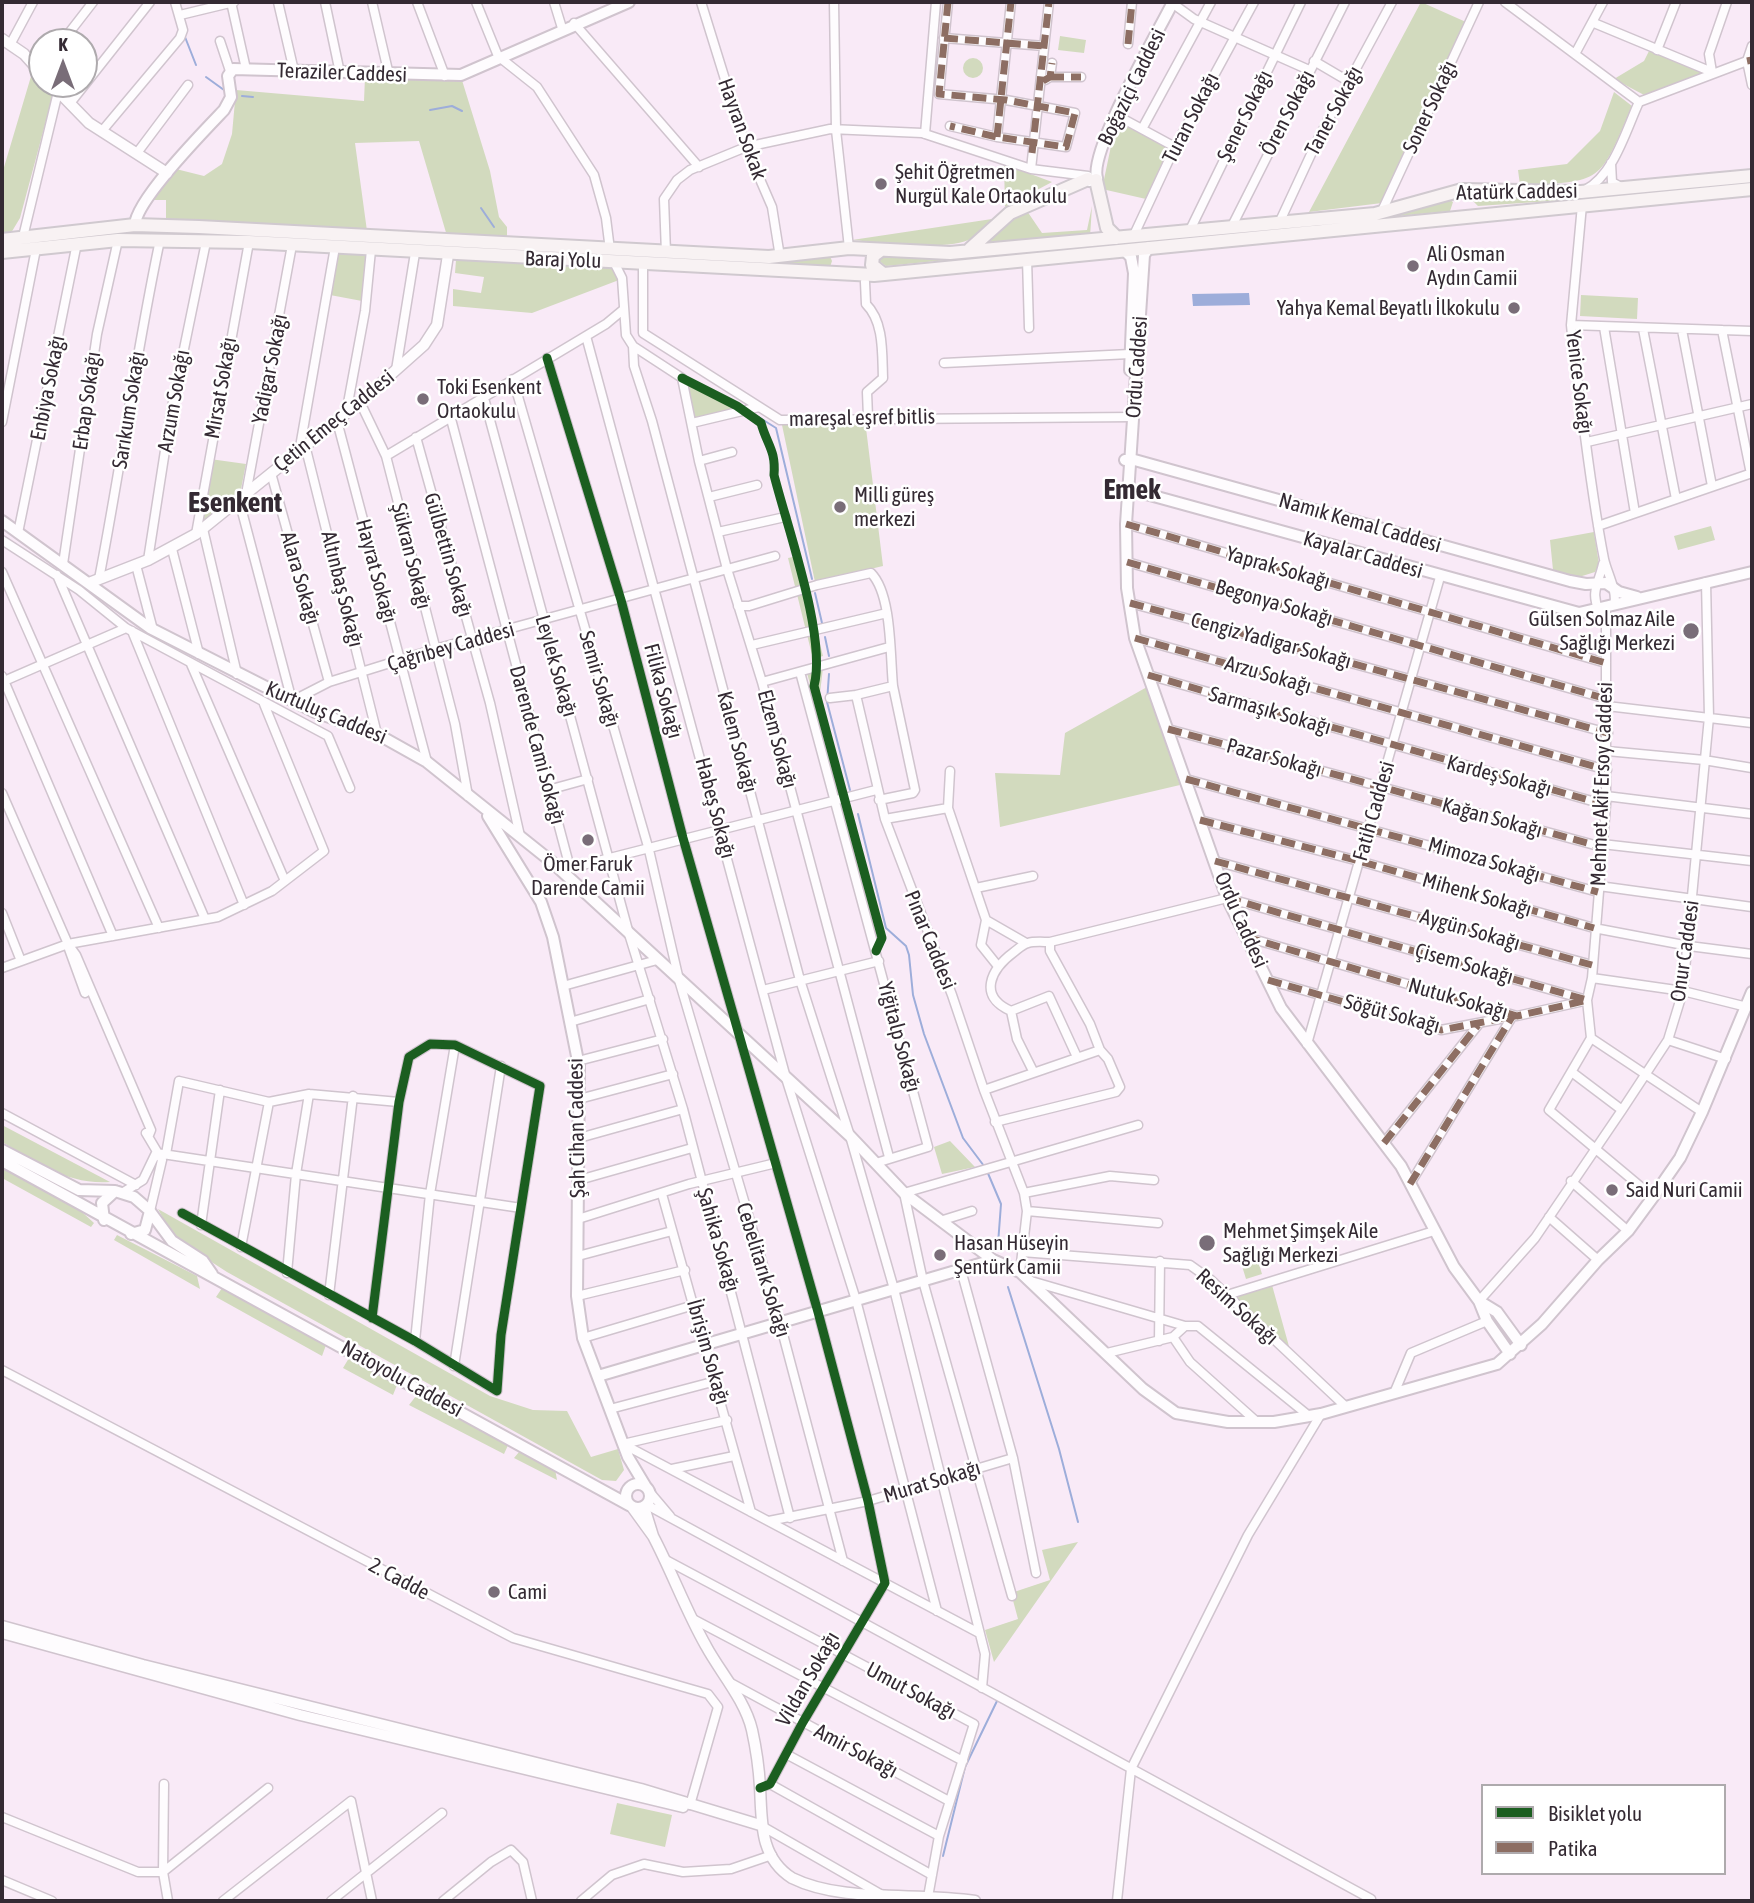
<!DOCTYPE html>
<html>
<head>
<meta charset="utf-8">
<style>
  body { margin:0 }
  #map { position:relative; width:1754px; height:1903px; overflow:hidden; background:#f9eaf7; font-family:"Asap Condensed",sans-serif }
  canvas { display:block }
  .frame { position:absolute; inset:0; border:4px solid #342a33; pointer-events:none }
  .legend { position:absolute; left:1481px; top:1784px; width:245px; height:91px; box-sizing:border-box; background:#fff; border:2px solid #aeaaad; margin:0; padding:9px 12px; list-style:none; font-size:21px; color:#342a33 }
  .legend li { display:flex; align-items:center; gap:14px; height:35px }
  .legend b { width:35px; border:2px solid #aeaaad }
  .north { position:absolute; left:28px; top:28px; width:70px; height:70px; box-sizing:border-box; background:#fff; border:2px solid #aeaaad; border-radius:50%; rotate:0deg; font-size:19px; font-weight:700; line-height:28px; text-align:center; color:#342a33 }
  .north::after { content:''; display:block; margin:auto; width:24px; height:32px; background:#796d78; clip-path:polygon(50% 0,100% 100%,50% 72%,0 100%) }
</style>
</head>
<body>
<div id="map">
<canvas width="1754" height="1903"></canvas>
<div class="frame"></div>
<ul class="legend">
<li><b style="height:9px;background:#1b5e20"></b>Bisiklet yolu</li>
<li><b style="height:9px;background:#8d6e63"></b>Patika</li>
</ul>
<div class="north">K</div>
</div>
<script>
const ctx = document.querySelector('canvas').getContext('2d');
ctx.lineJoin = 'round';
function paint(path, color) {
  ctx.fillStyle = color;
  ctx.fill(path, 'evenodd');
}
function trace(path, color, width, dash) {
  ctx.strokeStyle = color;
  ctx.lineWidth = width;
  ctx.lineCap = dash ? 'butt' : 'round';
  ctx.setLineDash(dash || []);
  ctx.stroke(path);
}
function drawText(font, color, halo, rows, align = 'center') {
  ctx.font = font + ' "Asap Condensed",sans-serif';
  ctx.lineWidth = 5;
  ctx.setLineDash([]);
  ctx.textBaseline = 'middle';
  ctx.strokeStyle = halo;
  ctx.fillStyle = color;
  for (const [text, x, y, turn = 0] of rows) {
    ctx.save();
    ctx.translate(x, y);
    ctx.rotate((+turn || 0) * Math.PI / 180);
    ctx.textAlign = isNaN(turn) ? turn : align;
    if (halo) ctx.strokeText(text, 0, 0);
    ctx.fillText(text, 0, 0);
    ctx.restore();
  }
}
paint(new Path2D(`
  M1421,2L1466,22L1382,203L1309,212Z
  M1060,36L1086,40L1084,53L1058,50Z
  M1650,49L1707,72L1646,96L1614,79L1644,61Z
  M963 68a10 10 0 1 1 20 0a10 10 0 1 1-20 0Z
  M32,73L54,91L20,218L11,233L2,235V174Z
  M365,77H461L490,171L499,217L507,227V238L447,236L419,141L355,143L367,231L166,220V200H151L176,169L204,176L222,164L232,134L236,90L364,101Z
  M1614,92L1632,106C1599,183 1604,182 1520,185L1518,170L1567,164L1600,131Z
  M1123,124L1171,147L1146,199L1102,189L1111,146Z
  M1004,164L1052,182L1005,207Z
  M1596,195V198L1478,206L1472,200L1477,196L1539,199Z
  M1447,198L1453,202L1450,211L886,266L879,261L884,254C946,263 1013,251 1075,245C1200,232 1323,217 1447,198Z
  M1092,206L1090,237L986,244L1003,223L1027,211L1042,233L1087,230Z
  M992,219C986,225 979,234 972,238C951,252 878,242 852,240Z
  M460,247L829,254L832,261L830,267L459,250Z
  M337,250L369,252L362,301L330,295Z
  M456,260L611,266L619,280L532,313L453,306V289L481,293L484,277L455,273Z
  M1581,295L1638,298L1637,319L1580,316Z
  M686,383L739,410L694,421Z
  M865,420L883,566L815,582L782,425Z
  M210,459L246,464L241,489L200,526Z
  M1711,526L1715,540L1678,550L1674,536Z
  M1594,532L1599,564L1595,572L1579,577L1553,570L1550,540Z
  M798,556L823,656L813,659L788,558Z
  M823,668L820,693L845,791L839,794L807,673Z
  M1147,687L1180,785L1000,827L995,773L1060,775L1065,733Z
  M2,1125L110,1182C67,1185 37,1162 2,1142Z
  M950,1141L975,1167L942,1174L934,1147Z
  M2,1168L82,1212L94,1223L91,1227L2,1178Z
  M158,1209L490,1396L533,1410L567,1411L591,1457L618,1449L624,1470L616,1481L602,1480L227,1272L173,1237Z
  M117,1235L197,1276L200,1289L114,1240Z
  M1254,1248L1262,1274L1246,1279L1238,1253Z
  M1272,1285L1290,1350L1234,1296Z
  M222,1288L326,1345L322,1356L216,1297Z
  M349,1358L397,1385L393,1395L343,1368Z
  M416,1396L509,1443L504,1454L409,1405Z
  M519,1452L555,1469L557,1480L514,1458Z
  M1078,1542L994,1662L985,1630L1018,1619L1011,1593L1050,1580L1042,1550Z
  M617,1803L672,1815L665,1847L610,1834Z`), '#d2dabe');
paint(new Path2D(`
  M1249,293L1250,305L1193,306L1192,294Z`), '#9dadda');
trace(new Path2D(`
  M185,37L196,65
  M206,77L224,90
  M242,96L253,97
  M430,110L452,106L462,111
  M481,208L494,227
  M757,416L776,428L812,579
  M815,593L822,623
  M825,637L829,656
  M829,674L827,702L850,790
  M858,814L886,928L906,946L909,955L913,995L924,1034L963,1138L984,1166
  M987,1171L1001,1204L998,1244
  M1008,1287L1059,1449L1078,1522
  M943,1856L965,1767L997,1701`), '#9dadda', 2);
const minor = new Path2D(`
  M231,2L246,69
  M278,2L294,71
  M325,2L340,73
  M372,2L389,75
  M417,2L445,76
  M476,2L498,56L537,87L594,175L606,218L610,250
  M554,2L562,28
  M701,2L746,147L772,207L780,257
  M834,2L836,130L849,248
  M948,2L939,94L1006,100L1075,113L1066,147L997,137L950,126
  M1505,2L1639,102
  M1172,3L1194,19L1309,70
  M180,15L234,2
  M574,23L699,167
  M1594,23L1712,72
  M944,38L1044,46
  M220,41L230,71
  M62,42L93,2
  M11,43L33,2
  M1128,44L1132,2
  M1657,50L1676,2
  M1575,54L1603,2
  M1314,61L1348,81
  M1747,61L1752,85
  M1747,61L1752,46
  M1712,72L1709,54L1727,2
  M1050,77H1081
  M1045,80L1050,77L1052,63
  M71,102L150,2
  M1116,115L1175,147
  M1142,129L1211,2
  M102,131L180,38L183,30L175,2
  M925,134L936,2
  M997,137L1011,2
  M137,153L188,85
  M1611,163L1612,182L1621,187
  M1031,169L1049,2
  M1585,190C1614,175 1626,130 1639,102L1747,61
  M1582,205L1571,325L1573,345C1583,416 1590,488 1604,559C1607,573 1618,592 1614,605
  M1381,213L1479,2
  M1280,221L1319,137L1392,2
  M1232,226L1345,2
  M1190,230L1301,2
  M23,237L58,92
  M1133,237L1175,147L1254,2
  M666,253L664,199L677,180L690,170L746,147L830,129L922,133L1031,169L1088,176
  M1027,259L1029,328
  M614,262L622,278L626,335L633,346L634,366L652,421L800,980L850,1136L894,1289L985,1654L982,1688
  M643,263V333L780,420L1134,417
  M865,282L866,304C884,322 882,352 883,378L867,392L868,417
  M1571,325L1752,331
  M1604,327L1635,513
  M1643,329L1676,499
  M1682,330L1712,486
  M1722,330L1751,474
  M586,336L786,1078L856,1300L937,1611
  M633,346L682,378L699,461L727,569L762,682L889,1157
  M547,358L621,600L683,838L818,1312L868,1501L885,1583L803,1722L770,1784L760,1788
  M944,363L1130,354
  M396,370L415,253
  M513,379L649,850L679,980L780,1323L843,1561
  M484,398L629,934L683,1109L790,1518
  M360,402L386,456L455,724L468,796
  M346,414L365,311L371,250
  M451,419L570,868
  M337,421L427,762
  M2,422L36,249
  M692,423L759,407
  M416,437L490,703L520,836
  M1587,442L1752,404
  M305,445L377,734
  M300,447L335,247
  M386,456L606,324L624,309
  M699,461L732,452
  M271,473L329,682
  M246,494L292,245
  M709,497L757,485
  M239,500L292,701L329,682L435,649L775,556
  M1126,524L1606,663
  M1598,526L1752,473
  M203,529L237,674
  M718,532L785,517
  M18,533L77,243
  M196,534L249,242
  M2,540L79,590L126,628L328,736L350,788
  M172,549L199,654
  M148,560L171,412L206,242
  M1127,562L1607,699
  M63,564L97,334L118,240
  M136,565L153,630
  M2,572L159,928
  M57,575L205,919
  M99,579C121,466 136,353 160,240
  M1130,603L1608,733
  M738,606H749L817,585L871,573C892,594 890,655 893,686L856,695L885,819L952,995L984,1090
  M1606,609V805L1592,978L1587,1000L1591,1038L1549,1110L1653,1197
  M1599,610C1590,593 1599,582 1603,564
  M132,631L244,905
  M1135,638L1607,770
  M752,645L887,613
  M191,664L285,881
  M800,672L928,1147L876,1163
  M1148,675L1606,805
  M2,676L113,936
  M2,682L126,628
  M762,682L889,647
  M830,698L856,695
  M1607,706L1752,723
  M1168,729L1602,847
  M1607,751L1704,760L1752,768
  M950,771L948,808L986,920L981,945L997,965
  M1186,779L1598,892
  M548,790L588,779
  M2,793L68,944L76,955L151,1130L149,1135
  M1606,796L1752,814
  M879,800L913,793L915,790L893,686
  M885,819L948,808
  M1200,820L1359,861L1594,928L1689,946L1752,954
  M1602,844L1752,861
  M1215,861L1592,965
  M567,869L876,790
  M1599,886L1752,907
  M976,888L1033,876
  M2,913L21,961
  M986,920L1026,943
  M1246,937L1517,1016L1584,1001
  M69,949L85,993
  M2,968L68,944L218,917L272,891L324,851L264,704
  M1592,978L1683,991L1747,1007
  M1268,980L1441,1030L1515,1016
  M563,986L657,960
  M763,990L879,961
  M1011,1011L1049,996L1077,1057
  M570,1022L650,999
  M1591,1038L1702,1112
  M1668,1040L1726,1059
  M1307,1044L1440,577
  M578,1061L663,1039
  M1033,1071L1017,1039L1011,1011C977,996 991,969 1014,952C1018,949 1023,944 1028,943C1034,941 1043,942 1050,942L1227,898L1587,1000
  M1573,1073L1622,1110
  M579,1099L673,1074
  M2,1113L136,1185
  M995,1122L1116,1092L1120,1087L1108,1059L1100,1050
  M146,1133L162,1160L150,1211
  M579,1138L683,1109
  M1384,1143L1478,1025
  M156,1153L521,1208
  M166,1154L179,1081L269,1102L309,1094L399,1102
  M579,1180L692,1148
  M1571,1181L1628,1231
  M1410,1184L1512,1017
  M122,1193L143,1180L156,1153
  M1024,1193L1110,1176L1154,1180
  M662,1194L751,1512
  M1027,1211L1158,1223
  M182,1213L415,1341L497,1391L501,1335L540,1086L455,1045L430,1044L409,1057L399,1102L372,1318
  M1549,1217L1598,1260
  M578,1219L689,1184L776,1163
  M940,1221L972,1211
  M201,1225L220,1090
  M241,1247L269,1102
  M1022,1252L1190,1265L1211,1280L1345,1406
  M578,1256L672,1231
  M961,1270L1013,1458L1036,1573
  M1020,1272L1027,1211L1024,1193L984,1090L1100,1050L1090,1024L1050,951V942
  M287,1273L296,1174L309,1094
  M1031,1281L1185,1326L1173,1337L1107,1353
  M329,1295L353,1096
  M1227,1295L1434,1231
  M577,1296L685,1270
  M1479,1301L1535,1238L1622,1110L1668,1040L1683,991L1709,717L1706,582
  M1185,1326H1198L1309,1416
  M1173,1337L1190,1362L1257,1422
  M583,1338L694,1305
  M415,1341L430,1194L455,1045
  M1159,1341L1160,1261
  M454,1366L501,1066
  M2,1370L513,1638L708,1694L718,1707L690,1805
  M1395,1391L1411,1353L1487,1321
  M610,1409L716,1381
  M623,1444L979,1633
  M623,1444L727,1420
  M672,1469L734,1456
  M648,1490L670,1516
  M647,1505L1371,1899
  M769,1521L868,1501L1013,1458
  M666,1560L974,1724L939,1836L928,1897
  M1012,1596L923,1281L904,1193L1138,1125
  M693,1619L963,1761
  M729,1682L949,1801
  M786,1754L939,1836
  M164,1784L163,1872L168,1901
  M770,1784L932,1875
  M2,1817L138,1872H163L268,1788
  M760,1825L882,1895
  M2,1880L52,1901
  M223,1901L351,1801L372,1901
  M331,1901L442,1813
  M443,1901L491,1862L511,1850L523,1862L532,1901
  M581,1901L612,1875L644,1864L683,1872L731,1869L772,1855
  M1117,1901L1131,1769L1248,1535L1321,1414`);
const tertiary = new Path2D(`
  M2,39L24,54L42,74
  M51,84L89,123L167,173
  M89,583L148,560L196,534L361,401L424,345L437,325L448,255
  M632,1507L653,1536L644,1507
  M653,1536C672,1572 686,1611 706,1646C720,1672 745,1700 752,1730C756,1748 759,1769 760,1787C762,1821 759,1857 792,1878C842,1903 917,1892 975,1901
  M2,1626L143,1665L641,1789L760,1825
  M2,1633L300,1715L683,1807`);
const secondary = new Path2D(`
  M1090,181L1097,178C1089,151 1157,34 1173,2
  M135,225C136,200 204,131 224,110L231,97L228,76L233,69L461,75L629,2
  M1149,247L1144,255L1126,524L1127,588L1135,638L1227,898L1281,1008L1401,1166L1454,1267L1479,1301L1487,1321L1510,1354
  M1124,250L1131,257L1134,273L1130,370
  M1125,460L1131,459L1570,581L1586,584L1606,583L1619,592L1637,597
  M1128,489L1579,613L1752,572
  M2,521L150,628L315,712L377,734L427,762L552,862L850,1136L904,1193L993,1260L1020,1272L1143,1389L1176,1413L1228,1422H1274L1321,1414L1497,1364L1542,1324L1598,1260L1628,1231L1653,1197L1680,1158L1702,1112L1752,992
  M488,816L541,902L553,937L579,1066L577,1296L583,1338L628,1457L646,1487
  M2,1150L79,1190L115,1191L134,1197L149,1210L172,1241L203,1261L212,1274
  M2,1161C211,1276 420,1390 629,1505
  M104,1220L102,1203L115,1191
  M131,1234L145,1230L150,1211
  M1479,1301L1497,1312L1521,1345
  M598,1376L993,1260
  M626 1496a12 12 0 1 1 24 0a12 12 0 1 1-24 0Z`);
const primary = new Path2D(`
  M1096,180L1107,228L1117,238
  M2,240L135,225L199,227L769,257L849,248L950,253L1375,214L1462,190L1581,192L1752,176
  M970,249L1010,213L1088,179
  M881,250L873,256L872,265L883,274
  M2,252L118,240L249,242L874,275L1752,189`);
trace(minor, '#d0c4ce', 11);
trace(tertiary, '#d0c4ce', 13);
trace(secondary, '#d0c4ce', 14);
trace(primary, '#d0c9cf', 16);
trace(minor, '#fefcfe', 8);
trace(tertiary, '#fefcfe', 10);
trace(secondary, '#fefcfe', 10);
trace(primary, '#f8f2f3', 12);
trace(new Path2D(`
  M948,2L939,94L1006,100L1075,113L1066,147L997,137L950,126
  M944,38L1044,46
  M1128,44L1132,2
  M1747,61L1752,60
  M1050,77H1081
  M1043,81L1050,77L1052,63
  M997,137L1011,2
  M1032,153L1049,2
  M1126,524L1606,663
  M1127,562L1607,699
  M1130,603L1608,733
  M1135,638L1607,770
  M1148,675L1606,805
  M1168,729L1602,847
  M1186,779L1598,892
  M1200,820L1359,861L1594,928
  M1215,861L1592,965
  M1227,898L1587,1000
  M1246,937L1517,1016L1584,1001
  M1268,980L1441,1030L1515,1016
  M1384,1143L1478,1025
  M1410,1184L1512,1017`), '#8d6e63', 7, [14, 7]);
trace(new Path2D(`
  M547,358L621,600L683,838L818,1312L868,1501L885,1583L803,1722L770,1784L760,1788
  M682,378L737,406L761,423C767,445 776,450 774,475C787,527 827,637 814,686L882,938L876,951
  M182,1213L415,1341L497,1391L501,1335L540,1086L455,1045L430,1044L409,1057L399,1102L372,1318`), '#1b5e20', 9);
for (const [x, y, r, color] of [
  [881,184,7,"#796d78"],
  [1413,266,7,"#796d78"],
  [1514,308,7,"#796d78"],
  [423,399,7,"#796d78"],
  [840,507,7,"#796d78"],
  [1691,631,9,"#796d78"],
  [588,840,7,"#796d78"],
  [1612,1190,7,"#796d78"],
  [1207,1243,9,"#796d78"],
  [940,1255,7,"#796d78"],
  [494,1592,7,"#796d78"]
]) {
  const dot = new Path2D();
  dot.arc(x, y, r, 0, 2 * Math.PI);
  ctx.fillStyle = color;
  ctx.fill(dot);
  trace(dot, '#fff', 2.5);
}
drawText('21px', '#342a33', '#fff', [
  ["Teraziler Caddesi",342,73,2],
  ["Boğaziçi Caddesi",1132,87,-64],
  ["Soner Sokağı",1430,107,-65],
  ["Taner Sokağı",1334,111,-62],
  ["Ören Sokağı",1288,113,-63],
  ["Şener Sokağı",1245,116,-64],
  ["Turan Sokağı",1191,118,-63],
  ["Hayran Sokak",742,129,70],
  ["Atatürk Caddesi",1517,192,-1],
  ["Baraj Yolu",563,260,2],
  ["Ordu Caddesi",1137,367,-86],
  ["Yadigar Sokağı",270,369,-79],
  ["Yenice Sokağı",1579,382,83],
  ["Enbiya Sokağı",48,388,-79],
  ["Mirsat Sokağı",221,388,-80],
  ["Erbap Sokağı",87,401,-82],
  ["Arzum Sokağı",174,401,-80],
  ["Sarıkum Sokağı",129,410,-81],
  ["mareşal eşref bitlis",862,418,-1],
  ["Çetin Emeç Caddesi",334,421,-39],
  ["Namık Kemal Caddesi",1360,523,16],
  ["Gülbettin Sokağı",448,555,74],
  ["Kayalar Caddesi",1363,555,16],
  ["Şükran Sokağı",411,556,76],
  ["Yaprak Sokağı",1278,568,16],
  ["Hayrat Sokağı",376,571,75],
  ["Alara Sokağı",300,578,74],
  ["Altınbaş Sokağı",342,589,76],
  ["Begonya Sokağı",1274,603,16],
  ["Cengiz Yadigar Sokağı",1271,641,15],
  ["Çağrıbey Caddesi",451,647,-16],
  ["Leylek Sokağı",556,666,74],
  ["Arzu Sokağı",1268,675,16],
  ["Semir Sokağı",599,679,74],
  ["Filika Sokağı",663,691,75],
  ["Sarmaşık Sokağı",1270,711,16],
  ["Kurtuluş Caddesi",326,713,23],
  ["Elzem Sokağı",777,739,75],
  ["Kalem Sokağı",737,742,75],
  ["Darende Cami Sokağı",537,745,75],
  ["Pazar Sokağı",1274,758,15],
  ["Kardeş Sokağı",1499,776,15],
  ["Mehmet Akif Ersoy Caddesi",1602,784,-88],
  ["Habeş Sokağı",715,808,75],
  ["Fatih Caddesi",1374,811,-74],
  ["Kağan Sokağı",1492,818,15],
  ["Mimoza Sokağı",1484,860,16],
  ["Mihenk Sokağı",1477,895,16],
  ["Ordu Caddesi",1241,920,66],
  ["Aygün Sokağı",1470,930,16],
  ["Pınar Caddesi",930,940,68],
  ["Onur Caddesi",1685,951,-82],
  ["Çisem Sokağı",1464,964,16],
  ["Nutuk Sokağı",1458,999,16],
  ["Söğüt Sokağı",1392,1014,15],
  ["Yiğitalp Sokağı",899,1037,75],
  ["Şah Cihan Caddesi",577,1128,-91],
  ["Şahika Sokağı",718,1240,74],
  ["Cebelitarık Sokağı",763,1270,73],
  ["Resim Sokağı",1237,1307,42],
  ["İbrişim Sokağı",708,1352,74],
  ["Natoyolu Caddesi",402,1379,29],
  ["Murat Sokağı",932,1482,-17],
  ["2. Cadde",399,1579,28],
  ["Vildan Sokağı",808,1679,-60],
  ["Umut Sokağı",911,1691,28],
  ["Amir Sokağı",856,1751,28]
]);
drawText('21px', '#342a33', '#fff', [
  ["Şehit Öğretmen",895,172],
  ["Nurgül Kale Ortaokulu",895,196],
  ["Ali Osman",1427,254],
  ["Aydın Camii",1427,278],
  ["Yahya Kemal Beyatlı İlkokulu",1500,308,"right"],
  ["Toki Esenkent",437,387],
  ["Ortaokulu",437,411],
  ["Milli güreş",854,495],
  ["merkezi",854,519],
  ["Gülsen Solmaz Aile",1675,619,"right"],
  ["Sağlığı Merkezi",1675,643,"right"],
  ["Ömer Faruk",588,864,"center"],
  ["Darende Camii",588,888,"center"],
  ["Said Nuri Camii",1626,1190],
  ["Mehmet Şimşek Aile",1223,1231],
  ["Sağlığı Merkezi",1223,1255],
  ["Hasan Hüseyin",954,1243],
  ["Şentürk Camii",954,1267],
  ["Cami",508,1592]
], 'left');
drawText('bold 28px', '#342a33', '#fff', [
  ["Emek",1132,490],
  ["Esenkent",235,503]
]);
</script>
</body>
</html>
